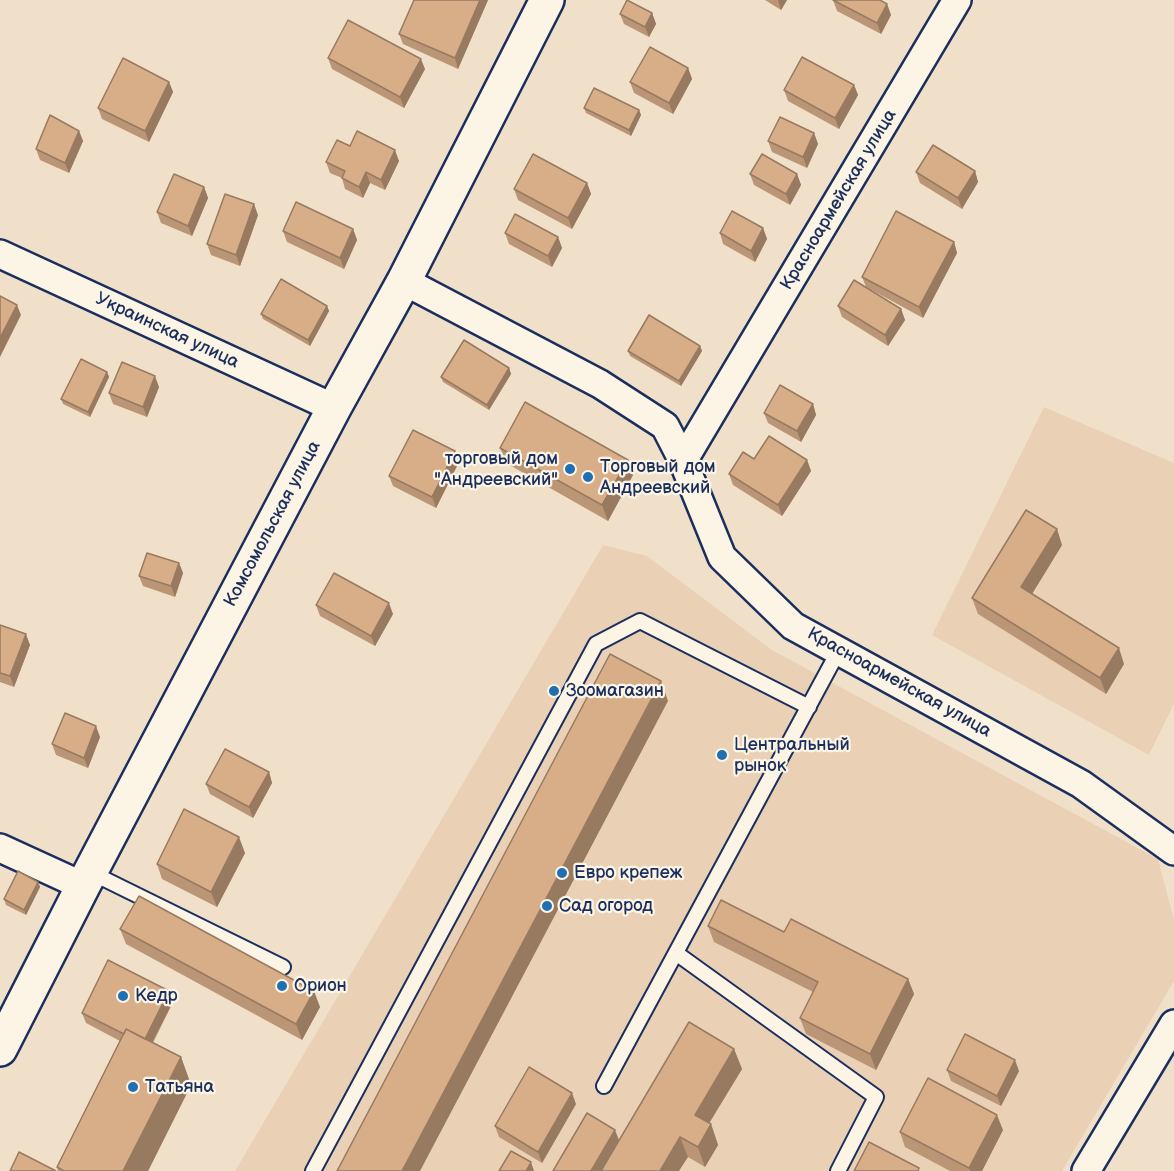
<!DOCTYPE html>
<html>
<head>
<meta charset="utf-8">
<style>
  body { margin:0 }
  canvas { display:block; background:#f1e0c9 }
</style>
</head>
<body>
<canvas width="1174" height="1171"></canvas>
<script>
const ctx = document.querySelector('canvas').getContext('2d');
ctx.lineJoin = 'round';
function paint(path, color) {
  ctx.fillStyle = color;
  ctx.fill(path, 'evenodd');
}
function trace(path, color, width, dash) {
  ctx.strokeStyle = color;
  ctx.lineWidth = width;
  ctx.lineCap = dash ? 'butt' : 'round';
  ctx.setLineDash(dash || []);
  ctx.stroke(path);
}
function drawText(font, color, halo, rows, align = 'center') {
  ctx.font = font + ' "Balsamiq Sans",sans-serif';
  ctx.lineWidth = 4.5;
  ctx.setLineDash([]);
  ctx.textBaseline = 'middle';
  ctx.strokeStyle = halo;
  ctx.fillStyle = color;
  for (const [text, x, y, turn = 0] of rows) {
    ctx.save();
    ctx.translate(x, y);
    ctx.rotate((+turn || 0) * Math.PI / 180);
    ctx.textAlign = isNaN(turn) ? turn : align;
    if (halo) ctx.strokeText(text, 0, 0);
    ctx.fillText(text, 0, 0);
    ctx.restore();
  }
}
paint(new Path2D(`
  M1044,407L1174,463V704L1149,755L932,635Z
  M603,545L647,556L772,650L1158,859L1174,920V981L1062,1171H235Z`), '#ead1b6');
const lane = new Path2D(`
  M90,872L283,967
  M676,953L876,1097L838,1171
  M604,1086L839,650
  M313,1171L596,644L640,621L809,707`);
const street = new Path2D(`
  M0,254L334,408
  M404,281L600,384L665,426L683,461L722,557L793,626L1081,784L1174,851
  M683,461L957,0
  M0,848L83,886
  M1086,1171L1174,1024`);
const secondary = new Path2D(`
  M0,1049L83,886L334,408L404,281L547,0`);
trace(lane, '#1b2f5e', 18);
trace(street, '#1b2f5e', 32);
trace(secondary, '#1b2f5e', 38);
trace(lane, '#fcf5e5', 14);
trace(street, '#fcf5e5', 27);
trace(secondary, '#fcf5e5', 33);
paint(new Path2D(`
  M488,0L458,69L403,44L399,34Z
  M765,0H787L781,10Z
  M833,0L887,4L891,15L881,34L837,11Z
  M652,13L656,24L649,37L624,24L620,14Z
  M328,58L425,69L404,108L332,69Z
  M688,68L692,79L673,114L634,93L630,82Z
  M169,82L173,92L149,142L102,119L98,108Z
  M854,85L858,95L839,129L788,101L784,90Z
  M584,108L639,110L641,115L631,136L586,113Z
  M79,131L83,141L69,173L40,160L36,149Z
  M814,133L818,144L807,168L772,152L768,141Z
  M350,146L399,161L385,190L370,183L363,198L345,189L342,178L330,173L326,162Z
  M975,171L978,182L962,209L920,183L916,172Z
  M750,174H797L801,185L790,205L754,185Z
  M587,183L591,194L572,229L518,200L514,189Z
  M204,187L208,198L192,236L161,223L157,212Z
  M258,215L240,266L211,255L207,244Z
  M763,228L767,239L755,262L723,244L720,233Z
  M353,229L357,240L344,269L287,242L283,231Z
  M505,233L558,237L562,248L552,267L509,244Z
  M954,242L957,253L923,318L866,287L862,277Z
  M327,306L329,311L310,346L263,319L261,314Z
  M838,306L901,309L905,320L888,346L842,317Z
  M700,346L702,351L681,386L630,356L628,351Z
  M509,368L511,374L489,410L443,382L441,377Z
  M107,372L109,377L90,417L63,404L61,399Z
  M159,387L147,417L113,404L109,393Z
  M813,404L816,415L801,442L768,423L764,413Z
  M500,448L628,460L633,475L608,521L506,463Z
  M455,451L459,462L436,508L393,486L389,476Z
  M754,459L807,460L811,471L782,516L733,485L729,474Z
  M1062,545L1032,594L1124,664L1106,694L978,614L972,598Z
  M179,563L183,573L175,597L143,586L139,576Z
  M316,605L393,614L375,646L320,616Z
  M0,625L30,645L14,687L0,682Z
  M100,737L88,768L56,755L52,744Z
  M269,772L272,783L253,818L210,794L206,784Z
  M245,853L217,907L162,879L157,864Z
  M38,882L40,887L26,915L6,905L4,899Z
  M708,926L784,932L908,979L914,994L876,1070L806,1034L800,1018L813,992L714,942Z
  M120,929L320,1007L302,1040L126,944Z
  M173,1002L153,1043L181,1057L191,1085L148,1171H58L57,1167L120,1041L86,1023L82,1013Z
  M734,1049L742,1069L709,1123L711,1124L718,1145L705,1167L688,1157L553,1171L619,1141Z
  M947,1070L1019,1071L1001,1106L951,1081Z
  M576,1104L542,1163L499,1137L495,1126Z
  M1003,1130L982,1171H950L905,1147L900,1132Z`), '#ba9676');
paint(new Path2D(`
  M480,0H488L458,69L455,58Z
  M778,0H787L781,10Z
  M887,4L891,15L881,34L877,23Z
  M652,13L656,24L649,37L645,27Z
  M421,59L425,69L404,108L400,97Z
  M688,68L692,79L673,114L669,103Z
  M169,82L173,92L149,142L145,131Z
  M854,85L858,95L839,129L835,118Z
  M639,110L641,115L631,136L629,130Z
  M79,131L83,141L69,173L65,163Z
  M814,133L818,144L807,168L803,157Z
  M395,150L399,161L385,190L381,180Z
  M975,171L978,182L962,209L958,198Z
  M366,172L370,183L363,198L359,187Z
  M797,174L801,185L790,205L786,194Z
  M587,183L591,194L572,229L568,218Z
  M204,187L208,198L192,236L188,226Z
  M254,204L258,215L240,266L236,255Z
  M763,228L767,239L755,262L751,251Z
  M353,229L357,240L344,269L340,258Z
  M558,237L562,248L552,267L548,256Z
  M954,242L957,253L923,318L919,307Z
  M17,305L21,315L0,357V338Z
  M327,306L329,311L310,346L308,340Z
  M901,309L905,320L888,346L885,335Z
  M700,346L702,351L681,386L679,381Z
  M509,368L511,374L489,410L487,405Z
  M107,372L109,377L90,417L88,412Z
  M155,376L159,387L147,417L143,407Z
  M813,404L816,415L801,442L797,431Z
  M455,451L459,462L436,508L432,497Z
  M628,460L633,475L608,521L602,505Z
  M807,460L811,471L782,516L778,505Z
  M1057,529L1062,545L1027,602L1021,587Z
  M179,563L183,573L175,597L171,586Z
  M389,603L393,614L375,646L371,636Z
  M26,634L30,645L14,687L10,676Z
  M1119,648L1124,664L1106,694L1100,678Z
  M661,681L668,701L420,1171H402Z
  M96,726L100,737L88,768L84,758Z
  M269,772L272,783L253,818L249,807Z
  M239,837L245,853L217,907L211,892Z
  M38,882L40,887L26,915L24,910Z
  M908,979L914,994L876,1070L870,1054Z
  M169,991L173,1002L146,1054L143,1044Z
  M314,991L320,1007L302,1040L296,1024Z
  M734,1049L742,1069L702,1135L695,1115Z
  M181,1057L191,1085L148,1171H123Z
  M1015,1060L1019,1071L1001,1106L997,1096Z
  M572,1093L576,1104L542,1163L538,1152Z
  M997,1115L1003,1130L982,1171H970L969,1168Z
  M711,1124L718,1145L705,1167L698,1147Z
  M615,1130L621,1145L606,1171H591Z
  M680,1137L688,1157L679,1171H660Z
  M531,1162L534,1171H526Z`), '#977a60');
const building = new Path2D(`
  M414,0H480L455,58L399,34Z
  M627,0L652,13L645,27L620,14Z
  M833,0H880L887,4L877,23Z
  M348,20L421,59L400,97L328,58Z
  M650,47L688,68L669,103L630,82Z
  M802,57L854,85L835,118L784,90Z
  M123,58L169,82L145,131L98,108Z
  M594,88L639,110L629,130L584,108Z
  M50,115L79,131L65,163L36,149Z
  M780,117L814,133L803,157L768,141Z
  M357,131L395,150L381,180L366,172L359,187L342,178L345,171L326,162L337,140L350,146Z
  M933,145L975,171L958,198L916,172Z
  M533,154L587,183L568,218L514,189Z
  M762,154L797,174L786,194L750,174Z
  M174,174L204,187L188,226L157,212Z
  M225,194L254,204L236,255L207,244Z
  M296,202L353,229L340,258L283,231Z
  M732,211L763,228L751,251L720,233Z
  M896,211L954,242L919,307L862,277Z
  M515,214L558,237L548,256L505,233Z
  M281,279L327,306L308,340L261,314Z
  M854,280L901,309L885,335L838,306Z
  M0,296L17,305L0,338Z
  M649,315L700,346L679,381L628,351Z
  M464,340L509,368L487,405L441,377Z
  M81,359L107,372L88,412L61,399Z
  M122,362L155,376L143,407L109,393Z
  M780,385L813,404L797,431L764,413Z
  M525,402L628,460L602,505L500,448Z
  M413,430L455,451L432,497L389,476Z
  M769,436L807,460L778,505L729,474L743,452L754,459Z
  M1026,510L1057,529L1021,587L1119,648L1100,678L972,598Z
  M147,553L179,563L171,586L139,576Z
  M334,573L389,603L371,636L316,605Z
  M0,625L26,634L10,676L0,673Z
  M610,654L661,681L402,1171H337Z
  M65,713L96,726L84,758L52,744Z
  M225,749L269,772L249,807L206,784Z
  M184,809L239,837L211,892L157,864Z
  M18,871L38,882L24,910L4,899Z
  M139,896L314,991L296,1024L120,929Z
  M721,900L784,932L791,919L908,979L870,1054L800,1018L818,982L708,926Z
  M108,960L169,991L145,1039L126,1029L124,1034L82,1013Z
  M689,1022L734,1049L695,1115L711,1124L698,1147L680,1137L660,1171H601Z
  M126,1029L181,1057L123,1171H64L57,1167Z
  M965,1034L1015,1060L997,1096L947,1070Z
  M529,1067L572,1093L538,1152L495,1126Z
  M928,1078L997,1115L969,1168L900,1132Z
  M587,1113L615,1130L591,1171H553Z
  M869,1142L919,1168L918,1171H854Z
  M511,1151L531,1162L526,1171H499Z
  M19,1152L56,1171H10Z`);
paint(building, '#d8ae89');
trace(building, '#977a60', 1.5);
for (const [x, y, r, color] of [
  [570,469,6,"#1f6fb2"],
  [588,477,6,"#1f6fb2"],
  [554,691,6,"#1f6fb2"],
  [722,755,6,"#1f6fb2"],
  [562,873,6,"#1f6fb2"],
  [547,906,6,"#1f6fb2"],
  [282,986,6,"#1f6fb2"],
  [123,996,6,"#1f6fb2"],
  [133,1087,6,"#1f6fb2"]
]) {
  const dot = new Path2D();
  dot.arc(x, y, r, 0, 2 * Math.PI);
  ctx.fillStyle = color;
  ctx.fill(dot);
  trace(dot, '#fcf5e5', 2);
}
drawText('18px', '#1b2f5e', '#fcf5e5', [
  ["Красноармейская улица",839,200,-59],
  ["Украинская улица",167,331,25],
  ["Комсомольская улица",273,524,-62],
  ["Красноармейская улица",899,683,29]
]);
drawText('18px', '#1b2f5e', '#fcf5e5', [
  ["торговый дом",558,459,"right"],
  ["\"Андреевский\"",558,480,"right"],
  ["Торговый дом",600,467],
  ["Андреевский",600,488],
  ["Зоомагазин",566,691],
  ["Центральный",734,745],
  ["рынок",734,766],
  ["Евро крепеж",574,873],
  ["Сад огород",559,906],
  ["Орион",294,986],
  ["Кедр",135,996],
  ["Татьяна",145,1087]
], 'left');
</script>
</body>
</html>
